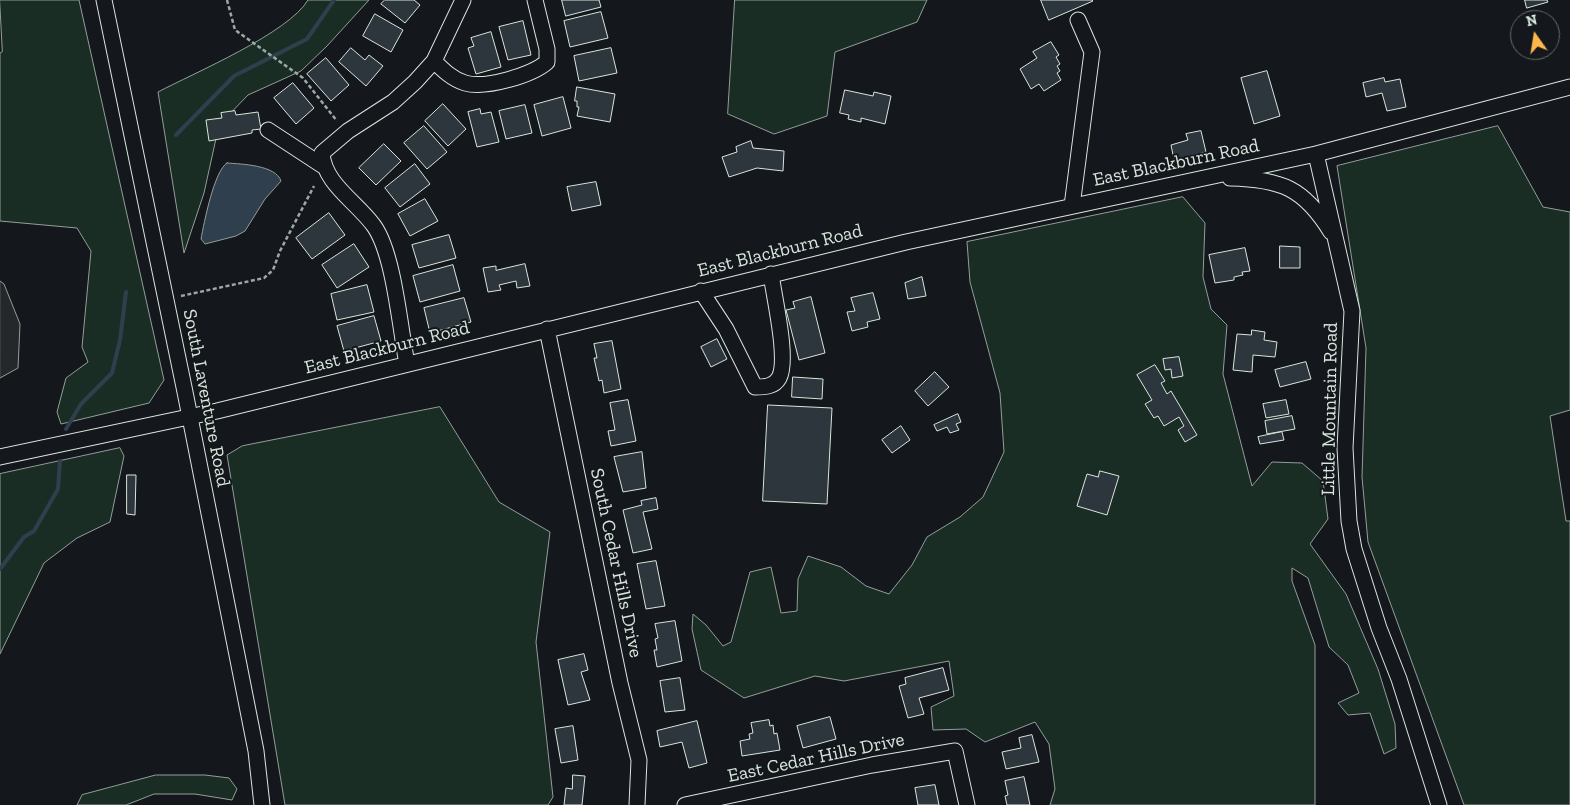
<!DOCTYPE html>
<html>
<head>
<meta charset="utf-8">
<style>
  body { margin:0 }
  #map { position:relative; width:1570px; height:805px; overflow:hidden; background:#14181c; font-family:"Zilla Slab",serif }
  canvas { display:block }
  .north { position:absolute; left:1510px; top:10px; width:50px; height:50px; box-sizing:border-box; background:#14181c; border:1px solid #626a69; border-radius:50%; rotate:347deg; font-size:14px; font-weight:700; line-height:20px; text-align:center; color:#d8e6dc }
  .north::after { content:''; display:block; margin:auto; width:18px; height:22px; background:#ffb74d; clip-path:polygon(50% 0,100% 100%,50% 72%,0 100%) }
</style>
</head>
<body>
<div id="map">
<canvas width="1570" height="805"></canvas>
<div class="north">N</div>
</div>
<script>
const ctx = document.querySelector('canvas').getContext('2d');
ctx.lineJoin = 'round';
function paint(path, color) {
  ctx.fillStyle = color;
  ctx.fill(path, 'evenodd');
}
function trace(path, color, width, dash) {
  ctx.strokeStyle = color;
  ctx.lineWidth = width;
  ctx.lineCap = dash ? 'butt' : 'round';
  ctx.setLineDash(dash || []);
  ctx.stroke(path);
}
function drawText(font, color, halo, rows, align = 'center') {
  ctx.font = font + ' "Zilla Slab",serif';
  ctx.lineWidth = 4;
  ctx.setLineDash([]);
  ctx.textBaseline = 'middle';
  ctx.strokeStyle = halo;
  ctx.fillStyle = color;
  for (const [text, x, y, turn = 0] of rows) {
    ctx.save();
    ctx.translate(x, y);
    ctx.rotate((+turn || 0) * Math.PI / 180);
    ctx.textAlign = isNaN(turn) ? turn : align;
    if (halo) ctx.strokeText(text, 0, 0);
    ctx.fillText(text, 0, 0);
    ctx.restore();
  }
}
const green = new Path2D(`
  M0,0H79L164,380L149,403L61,424L57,412L66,378L88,362L82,347L91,251L77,228L0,221V53L2,52Z
  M308,0H369L327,46L301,71L248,95L219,125L204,193L184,253L158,92C194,73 289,33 308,0Z
  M735,0H927L917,22L835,52L827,116L774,134L728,114Z
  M1498,126L1543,207L1570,212V410L1550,416L1566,521H1570V805H1464L1368,542L1362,477L1366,348L1337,166Z
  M1183,197L1205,223L1203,277L1211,309L1227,325L1223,374L1252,486L1272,462L1302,463L1323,481L1328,519L1310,544L1346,594L1378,669L1395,724L1396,748L1384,754L1370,713L1348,715L1338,703L1359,693L1348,665L1329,647L1308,578L1292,568V581L1315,645V805H1050L1055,789L1049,744L1035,722L985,742L966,729L933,730L931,707L954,696L949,661L844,681L815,676L744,698L701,670L692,629L693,614L706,625L723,646L731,642L750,572L771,567L781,613L797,611L798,579L808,556L841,567L866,586L889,594L912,565L927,537L960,517L983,497L1004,452L1000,393L970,282L967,242Z
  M440,407L499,502L550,532L536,642L553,797L548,805H285L227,455L242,446Z
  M120,448L124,456L110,522L77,538L44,563L0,654V474Z
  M156,775H205L229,778L237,789L232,800L195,794H154L126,805H77L82,795Z`);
paint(green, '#1a2d24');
trace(green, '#939e99', 1);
const parking = new Path2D(`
  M0,281L4,284L20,324L18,368L0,378Z`);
paint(parking, '#24282b');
trace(parking, '#939e99', 1);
const water = new Path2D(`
  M227,163C241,164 276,165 281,181L265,199L245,231L236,236L205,244L201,239C204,223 214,171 227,163Z`);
paint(water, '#2f3f4d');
trace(water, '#939e99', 1);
trace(new Path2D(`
  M176,135L234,76L307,39L334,0
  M66,429L81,404L112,373L120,340L126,292
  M0,569L24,537L34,531L58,489L60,461`), '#2f3f4d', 4);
const building = new Path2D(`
  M385,0H414L420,5L405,23L381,4Z
  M562,0H599L601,7L566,16Z
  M1041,0H1092L1093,1L1049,20Z
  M1525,0H1547L1548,2L1527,8Z
  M601,12L608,38L570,47L564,21Z
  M375,14L403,30L391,52L363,36Z
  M523,21L531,55L508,60L499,27Z
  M491,32L501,67L476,74L468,48L474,46L471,38Z
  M1051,42L1059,55L1056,57L1060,64L1057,66L1060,71L1057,73L1061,80L1044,91L1039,84L1031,89L1020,69L1037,58L1033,52Z
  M351,48L365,60L369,55L383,66L366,86L339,62Z
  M611,48L617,73L579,81L574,56Z
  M326,58L349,85L331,101L307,74Z
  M1267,71L1280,116L1254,124L1241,78Z
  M1384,78L1385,82L1400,79L1406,107L1387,111L1382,93L1366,97L1363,83Z
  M293,83L314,108L296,124L274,98Z
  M577,87L615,94L610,122L577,116L579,107H577V101H575Z
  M845,90L873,96L874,92L891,96L885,124L861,118V122L848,119L849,115L840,113Z
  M563,97L571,128L542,136L534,105Z
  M443,104L466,129L448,146L425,121Z
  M525,105L532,133L506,139L499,111Z
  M480,109L481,114L491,112L499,142L477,147L468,112Z
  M235,111L236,115L258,112L261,129L252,130V133L209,141L206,120L222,118L221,113Z
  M424,126L447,152L427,169L404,143Z
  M1201,131L1206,152L1189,156L1190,158L1174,160L1171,145L1188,140L1186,134Z
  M751,141L753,148L784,151L783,171L757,168L729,177L722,157L737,152L736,147Z
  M384,144L401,161L376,185L359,168Z
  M415,164L430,184L400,207L385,188Z
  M596,182L601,205L572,211L567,187Z
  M425,199L438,221L410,236L398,214Z
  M329,213L345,235L312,259L296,238Z
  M449,235L456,258L419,268L412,245Z
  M354,244L369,267L337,288L322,265Z
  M1280,246L1300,247V268H1280Z
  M1245,248L1250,271L1242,272L1243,275L1234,277V280L1215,283L1209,255Z
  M525,264L530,286L517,288L516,281L499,285L501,290L488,292L483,268L496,266V270Z
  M453,265L460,291L420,302L413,276Z
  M922,277L926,296L908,299L905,283Z
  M367,285L374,312L337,320L331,294Z
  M873,293L880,319L867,322L868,327L852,331L847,312L855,311L851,298Z
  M811,297L825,353L799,360L786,310L795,308L793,302Z
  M464,298L471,322L430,333L424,308Z
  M374,316L381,341L344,351L337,326Z
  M1252,330L1265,332L1264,340L1277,342L1275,357L1253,355L1252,372L1233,370L1237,334L1251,335Z
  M717,339L727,359L711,367L701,347Z
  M612,341L621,389L604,393L602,380L599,381L594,358H597L594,344Z
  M1179,357L1183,376L1172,378L1171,369L1165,370L1163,359Z
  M1306,362L1311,379L1280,387L1275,370Z
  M1155,365L1165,381L1161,383L1167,394L1171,391L1197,435L1185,442L1178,430L1184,426L1179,417L1164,426L1158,416L1154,418L1145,404L1152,400L1137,375Z
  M935,372L949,387L928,406L915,391Z
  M793,377L823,379L822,399L792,397Z
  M628,400L636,441L611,446L608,431L615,430L610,403Z
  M1286,400L1289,414L1266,418L1263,404Z
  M768,405L832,408L827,504L763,501Z
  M958,414L961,422L956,424L959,430L950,433L947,427L937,431L934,425Z
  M1292,416L1295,429L1267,434L1265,421Z
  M901,426L910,440L892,453L882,440Z
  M1282,432L1284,440L1260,444L1258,437Z
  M642,452L646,488L623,492L614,457Z
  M1100,471L1119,476L1107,515L1077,506L1087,474L1098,477Z
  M127,475H136L135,515L127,514Z
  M656,498L658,509L643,512L652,549L633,553L623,510L642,505L641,501Z
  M656,561L665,606L646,609L637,564Z
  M675,621L682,661L657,667L654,650H657L655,639L658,638L655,624Z
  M584,654L588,670L581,672L590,700L568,705L558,660Z
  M943,668L949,690L919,698L924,714L908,718L899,686L906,684L905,678Z
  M680,678L685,710L665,712L660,681Z
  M830,717L836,739L803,748L797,726Z
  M769,720L770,726L773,725L774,734L777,733L780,750L742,756L740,741L750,739L749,734L753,733L751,723Z
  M697,721L707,763L689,768L682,742L660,747L657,731Z
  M573,726L578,760L561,763L555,729Z
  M1032,735L1039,762L1006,769L1002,752L1021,748L1019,738Z
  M573,775L585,776L582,805H564L566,788L572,789Z
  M1024,777L1030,805H1007L1005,796L1008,795L1005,781Z
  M935,785L939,805H918L915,788Z`);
paint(building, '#2c363c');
trace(building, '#d8e6dc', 1);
const minor = new Path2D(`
  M104,0L185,392L256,751L262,805
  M434,61C443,70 452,79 465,83C486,89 532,75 547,62V49L535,0
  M268,130L323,166
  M1316,154L1352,311L1345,448L1349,521L1354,549L1379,628L1399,679L1439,805
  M1230,178C1281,179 1304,188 1331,232
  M1072,206L1092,52L1078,20
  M701,291L726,329L755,387C764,387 774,387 779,378C789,360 774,297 771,274
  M547,329L620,683L639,760L637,805
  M407,364C400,328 394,254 374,226C357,202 324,184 322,153L348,131L393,102L415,82L434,61L463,0
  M0,457L217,411L906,242L1316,154L1570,87
  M685,805L872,765L955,751L967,805`);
trace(minor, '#d8e6dc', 17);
trace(new Path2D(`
  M227,0L235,30L303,78L337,121
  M181,296L264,278L273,270L280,251L314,186`), '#9da8a2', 2.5, [4, 2.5]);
trace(minor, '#14181c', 15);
drawText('19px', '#d8e6dc', '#14181c', [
  ["East Blackburn Road",1176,163,-12],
  ["East Blackburn Road",780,251,-14],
  ["East Blackburn Road",387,348,-14],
  ["South Laventure Road",206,398,79],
  ["Little Mountain Road",1330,409,-89],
  ["South Cedar Hills Drive",616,563,78],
  ["East Cedar Hills Drive",816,758,-12]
]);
</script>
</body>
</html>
